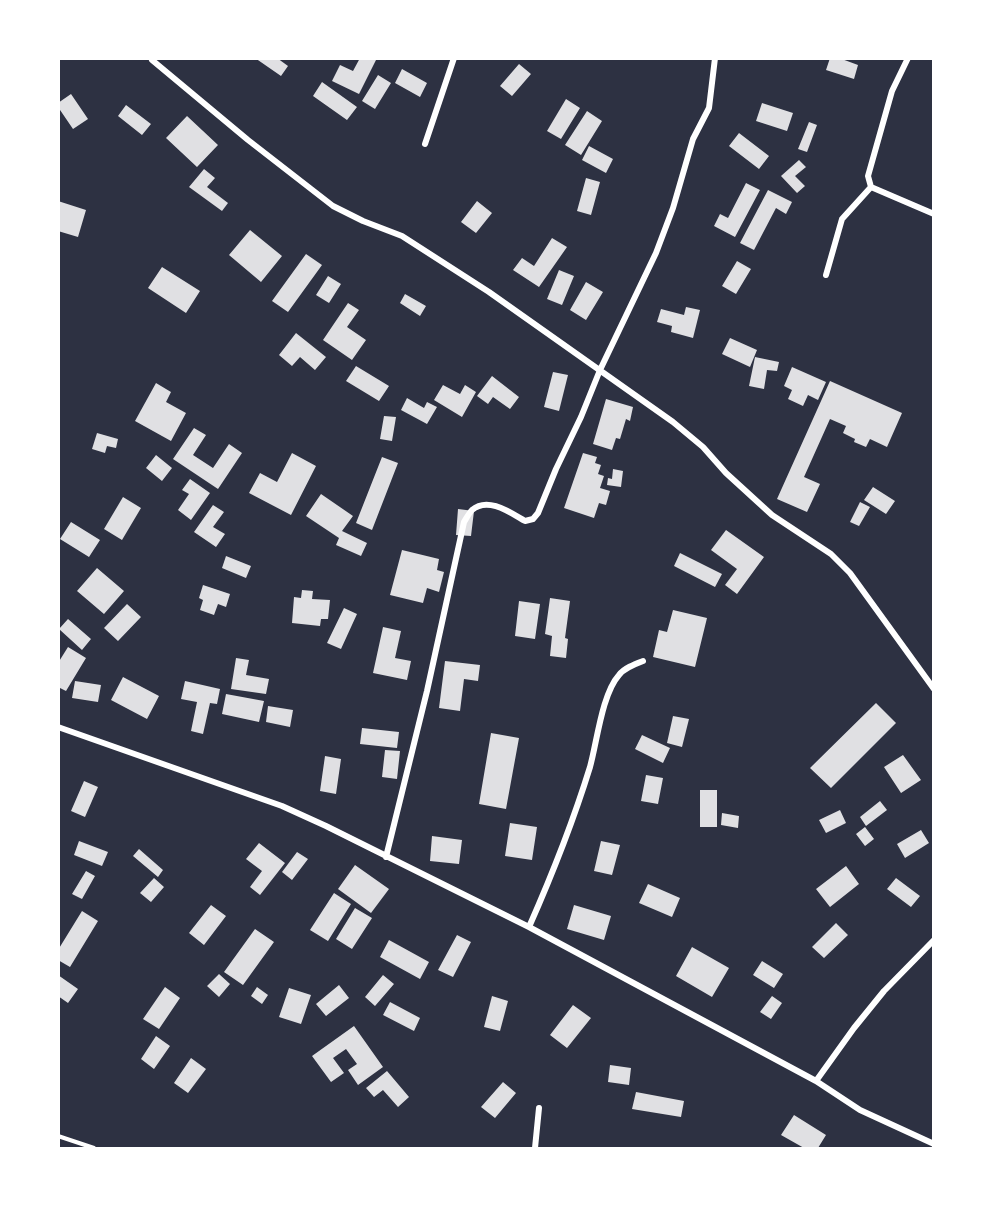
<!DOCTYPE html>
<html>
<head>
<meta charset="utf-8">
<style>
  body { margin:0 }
  #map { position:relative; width:992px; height:1207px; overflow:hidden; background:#2d3142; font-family:Overpass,sans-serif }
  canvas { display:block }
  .frame { position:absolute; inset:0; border:60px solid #fff; pointer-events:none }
</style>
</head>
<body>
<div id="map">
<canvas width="992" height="1207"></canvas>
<div class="frame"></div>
</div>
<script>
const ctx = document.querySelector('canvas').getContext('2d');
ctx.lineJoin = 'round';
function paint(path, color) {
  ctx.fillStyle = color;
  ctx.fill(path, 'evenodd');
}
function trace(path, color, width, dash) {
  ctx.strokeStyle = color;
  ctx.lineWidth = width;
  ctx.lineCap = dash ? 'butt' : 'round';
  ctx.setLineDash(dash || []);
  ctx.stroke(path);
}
paint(new Path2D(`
  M255,58H277L288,66L281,76Z
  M360,58H377L359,94L332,81L340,65L353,71Z
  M830,58H839L858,65L854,79L826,70Z
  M519,64L531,74L512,96L500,86Z
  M402,69L427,83L420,97L395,83Z
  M378,75L391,83L375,109L362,101Z
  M322,82L357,107L347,120L313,96Z
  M71,94L88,119L73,129L58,107V103Z
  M566,99L580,108L561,139L547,131Z
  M762,103L793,113L787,131L756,121Z
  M126,105L151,124L142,135L118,116Z
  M587,111L602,121L581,155L565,145Z
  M187,116L218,145L197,167L166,138Z
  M809,122L817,125L807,152L798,149Z
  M739,133L769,156L759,169L729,146Z
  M589,146L613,159L606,173L582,160Z
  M799,160L806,167L795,176L805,186L797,193L781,176Z
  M204,169L215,178L207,187L228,203L222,211L189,187Z
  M586,178L600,182L591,215L577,211Z
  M746,183L760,190L735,237L714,226L720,214L728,218Z
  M768,190L792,202L786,214L776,208L754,250L740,243Z
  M58,201L86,210L78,237L58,231Z
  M477,201L492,213L476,233L461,222Z
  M250,230L282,256L261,282L229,255Z
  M552,238L567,247L539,287L513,270L522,258L534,266Z
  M306,254L322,265L288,312L272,301Z
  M737,261L751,269L736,294L722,286Z
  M162,267L200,291L186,313L148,288Z
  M559,270L574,276L562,305L547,299Z
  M328,276L341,284L329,303L316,295Z
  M586,282L603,292L586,320L570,310Z
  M405,294L426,306L420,316L400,303Z
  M348,303L359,310L347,327L366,340L352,360L323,340Z
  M686,307L700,310L693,338L671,332L672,326L657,322L661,309L684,315Z
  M296,333L326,357L315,370L300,357L292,366L279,355Z
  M730,338L757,350L750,367L722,354Z
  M755,357L779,362L777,371L767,370L764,389L749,386Z
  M356,366L389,386L379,401L346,381Z
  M792,367L826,382L818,400L808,395L803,406L788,399L792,390L784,386Z
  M553,372L568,375L559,411L544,407Z
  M492,376L519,397L510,409L493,397L488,404L477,396Z
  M830,381L902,413L887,447L870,439L866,447L854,442L855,439L843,433L846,426L830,419L804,477L820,484L807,512L777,499Z
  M156,383L171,392L166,402L186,413L171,441L135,421Z
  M443,385L460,394L465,385L476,392L462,417L434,400Z
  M407,398L424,408L427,402L437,407L427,424L401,410Z
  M606,399L633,407L630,421L626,419L620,439L616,438L612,450L593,444Z
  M384,416L396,417L392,441L380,439Z
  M194,428L206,435L193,455L213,468L229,444L242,453L218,489L173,459Z
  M97,433L118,439L116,448L107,446L105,453L92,449Z
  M292,453L316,466L291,515L249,493L260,473L277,482Z
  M583,453L597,457L595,463L601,465L598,474L604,476L600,488L610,491L606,505L599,503L594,518L564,508Z
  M156,455L172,468L162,481L146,468Z
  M382,457L398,463L372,530L356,523Z
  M613,469L623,471L621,487L607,485L608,478L612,479Z
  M190,479L210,493L191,520L178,510L189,494L182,490Z
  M873,487L895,501L886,514L864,500Z
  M321,494L353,516L342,531L367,543L361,556L336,545L339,538L306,516Z
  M123,497L141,508L122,540L104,529Z
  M860,502L870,507L859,526L850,522Z
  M213,505L224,512L213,527L225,534L216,547L194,532Z
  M458,509L474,511L471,536L456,535Z
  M71,522L100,540L89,557L60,539Z
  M726,530L764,557L737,594L725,585L737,569L711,550Z
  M402,550L439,559L437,570L444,572L439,592L427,588L423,603L390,595Z
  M680,553L722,574L715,587L674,566Z
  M226,556L251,566L246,578L222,568Z
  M97,568L124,591L104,614L77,591Z
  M203,585L230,594L226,607L218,604L214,615L200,610L203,600L199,598Z
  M302,590L313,591L312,599L330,600L328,619H321L320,626L292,623L294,597L301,598Z
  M550,598L570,601L565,638L568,639L566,658L550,656L552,636L545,634Z
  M519,601L540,604L535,639L515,636Z
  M127,604L141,617L118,641L104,628Z
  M344,608L357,614L341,649L327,643Z
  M673,610L707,618L695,667L653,657L659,630L667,632Z
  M68,619L91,639L82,650L59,629Z
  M383,627L401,631L395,658L411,661L407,680L373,673Z
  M68,647L86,658L66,691L58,687V663Z
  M236,658L249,660L246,675L269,679L266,694L231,689Z
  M445,661L480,665L478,681L464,679L460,711L439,708Z
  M123,677L159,696L147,719L111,700Z
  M75,681L101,685L98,702L72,698Z
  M185,681L220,689L217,704L210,703L203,734L191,731L197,702L181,699Z
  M226,694L264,701L259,722L222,714Z
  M876,703L896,723L831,788L810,768Z
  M268,706L293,710L290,727L266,722Z
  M673,716L689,719L682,747L667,743Z
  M362,728L399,732L397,748L360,744Z
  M491,733L519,738L506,809L479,804Z
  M642,735L670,748L663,763L635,749Z
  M385,750L400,751L397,779L382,777Z
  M903,755L921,780L901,793L884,767Z
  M325,756L341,759L336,794L320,791Z
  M646,775L663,778L658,804L641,801Z
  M84,781L98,787L85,817L71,811Z
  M700,790H717V827H700Z
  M880,801L887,810L866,826L860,817Z
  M840,810L846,823L826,833L819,820Z
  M722,813L739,816L738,828L721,825Z
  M510,823L537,827L532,860L505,856Z
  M865,827L874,839L865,846L856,834Z
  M921,830L929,843L905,858L897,844Z
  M432,836L462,840L459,864L430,861Z
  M79,841L108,852L102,866L74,855Z
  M601,841L620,845L612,875L594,871Z
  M259,843L285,863L260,895L250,887L262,871L246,859Z
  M139,849L163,870L158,877L133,856Z
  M297,852L308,859L292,880L282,872Z
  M355,865L389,889L371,913L338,889Z
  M846,866L859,884L830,907L816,889Z
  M86,871L95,876L82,899L72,894Z
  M154,878L164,887L151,902L140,893Z
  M896,878L920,896L911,907L887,889Z
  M648,884L680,898L672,917L639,903Z
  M334,893L351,904L328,941L310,930Z
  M211,905L226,916L204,945L189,933Z
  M574,905L611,916L604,940L567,929Z
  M355,908L372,918L352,949L336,939Z
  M82,911L98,921L70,967L58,960V950Z
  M836,923L848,935L824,958L812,947Z
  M255,929L274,942L243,985L224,972Z
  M457,935L471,942L453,977L438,970Z
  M389,940L429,962L420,979L380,957Z
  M692,947L729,968L712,997L676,976Z
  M762,961L783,974L774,988L753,975Z
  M219,974L230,984L219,997L207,986Z
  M58,975L78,989L68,1003L58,996Z
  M383,975L394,984L375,1006L365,997Z
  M339,985L349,998L326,1016L316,1004Z
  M165,987L180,998L159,1029L143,1019Z
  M257,987L268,995L262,1004L251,996Z
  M289,988L311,995L301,1024L279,1017Z
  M492,996L508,1001L500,1031L484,1027Z
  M772,996L782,1003L771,1019L760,1012Z
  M390,1002L420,1018L414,1031L383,1015Z
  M573,1005L591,1018L567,1048L550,1035Z
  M354,1026L383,1067L358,1085L348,1070L357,1064L346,1049L333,1058L344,1073L331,1082L312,1056Z
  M156,1036L170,1046L154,1069L141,1059Z
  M191,1058L206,1069L188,1093L174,1083Z
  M610,1065L631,1068L629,1085L608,1082Z
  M387,1071L409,1097L398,1107L383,1090L374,1097L366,1088Z
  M503,1082L516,1093L495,1118L481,1107Z
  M636,1092L684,1101L681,1117L632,1109Z
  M794,1115L826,1135L818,1148H804L781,1135Z`), '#e0e0e3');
trace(new Path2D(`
  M58,1136L94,1148`), '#fff', 4);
trace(new Path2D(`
  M152,60L248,140L333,206L363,221L402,236L489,292L673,422L703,447L726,473L772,515L831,554L850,573L934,689
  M425,144L454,58
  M871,187L934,214
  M826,275L842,219L871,187L868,176L892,91L908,58
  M58,727L282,806L326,826L529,927L816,1081L860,1110L934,1144
  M386,857L427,691L464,522C466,519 469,513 472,510C488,496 511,513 525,521L533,519L538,513L556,469L581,417L600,370L656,253L673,208L693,139L709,108L715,58
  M529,927C552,875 573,822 590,767C597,742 602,694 619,675C624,668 635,664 643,661
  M816,1081L854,1028L884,991L934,940
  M535,1148L539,1108`), '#fff', 6);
</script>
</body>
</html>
